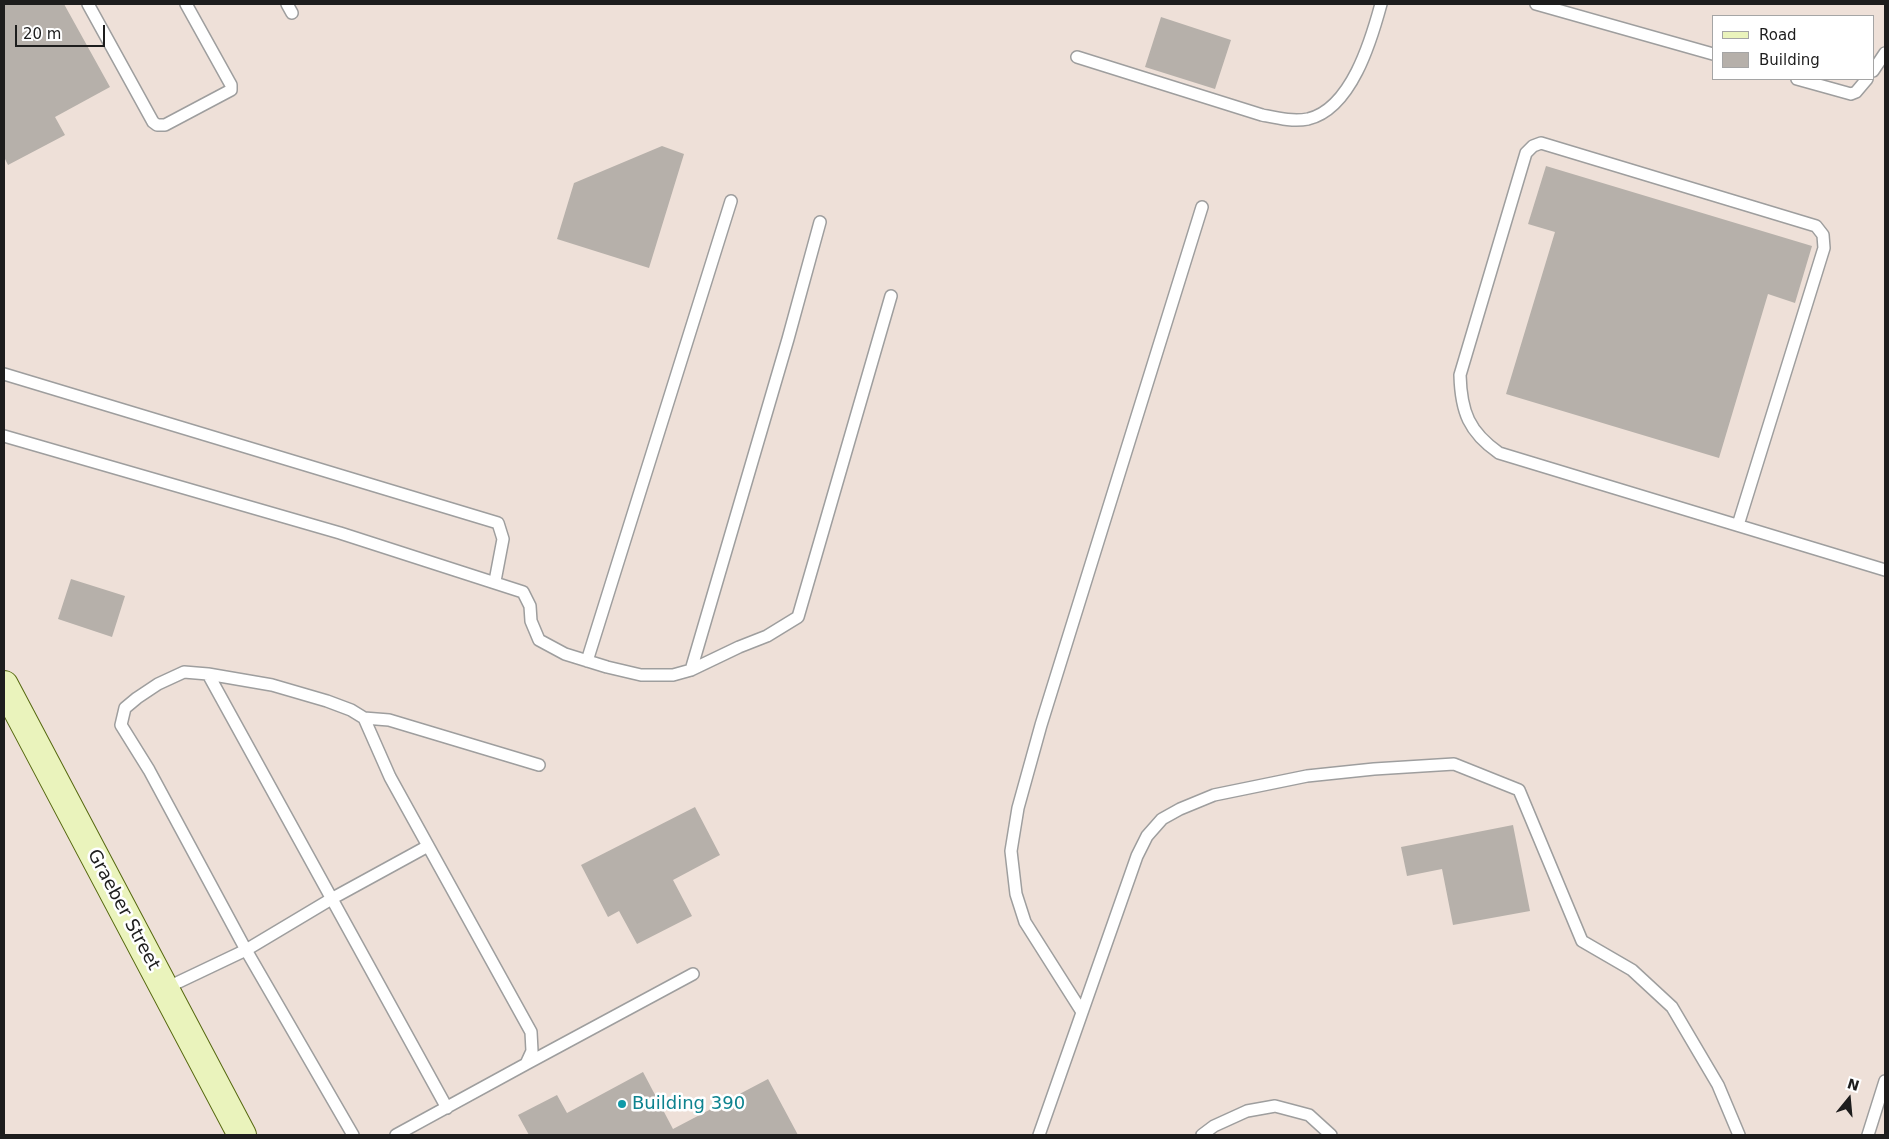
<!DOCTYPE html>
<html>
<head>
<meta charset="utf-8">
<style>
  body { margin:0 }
  #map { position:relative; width:1889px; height:1139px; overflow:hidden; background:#edebe4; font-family:"DejaVu Sans",sans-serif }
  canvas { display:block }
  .frame { position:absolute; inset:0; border:5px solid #1d1d1d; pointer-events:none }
  .legend { position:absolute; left:1712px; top:15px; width:162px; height:65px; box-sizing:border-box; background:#fff; border:1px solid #a5a5a5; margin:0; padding:6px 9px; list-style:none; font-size:15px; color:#1d1d1d }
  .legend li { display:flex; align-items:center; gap:10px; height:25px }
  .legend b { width:25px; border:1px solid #a5a5a5 }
  .north { position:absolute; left:1824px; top:1074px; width:50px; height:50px; -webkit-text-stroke:4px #fff; paint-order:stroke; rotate:17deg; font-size:14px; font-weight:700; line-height:20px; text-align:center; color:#1d1d1d }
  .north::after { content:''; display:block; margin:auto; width:18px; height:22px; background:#1d1d1d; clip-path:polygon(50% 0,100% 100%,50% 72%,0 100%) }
  .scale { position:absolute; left:15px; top:25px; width:90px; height:22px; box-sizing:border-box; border:2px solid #1d1d1d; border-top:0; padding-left:6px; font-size:15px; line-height:18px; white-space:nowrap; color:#1d1d1d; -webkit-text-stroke:4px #fff; paint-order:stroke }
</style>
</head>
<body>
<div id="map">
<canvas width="1889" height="1139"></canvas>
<div class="frame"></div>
<ul class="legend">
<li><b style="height:6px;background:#eaf3bc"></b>Road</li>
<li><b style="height:14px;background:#b6b0aa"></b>Building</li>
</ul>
<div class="north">N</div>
<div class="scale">20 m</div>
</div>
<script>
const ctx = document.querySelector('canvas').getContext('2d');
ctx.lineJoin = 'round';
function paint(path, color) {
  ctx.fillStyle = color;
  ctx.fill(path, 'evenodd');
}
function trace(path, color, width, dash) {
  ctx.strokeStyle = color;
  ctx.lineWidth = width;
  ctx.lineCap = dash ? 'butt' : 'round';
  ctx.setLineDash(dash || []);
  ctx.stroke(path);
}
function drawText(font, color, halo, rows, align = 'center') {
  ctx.font = font + ' "DejaVu Sans",sans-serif';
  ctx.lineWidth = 5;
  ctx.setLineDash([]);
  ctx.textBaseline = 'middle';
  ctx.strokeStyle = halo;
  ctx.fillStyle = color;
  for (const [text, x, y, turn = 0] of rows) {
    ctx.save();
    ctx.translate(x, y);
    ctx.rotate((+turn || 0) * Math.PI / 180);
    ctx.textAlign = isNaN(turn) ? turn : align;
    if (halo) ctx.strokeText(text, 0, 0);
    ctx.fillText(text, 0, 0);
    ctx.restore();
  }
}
paint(new Path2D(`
  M4,4H1885V1135H4ZM1713,16H1873V79H1713Z`), '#eee0d8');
paint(new Path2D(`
  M4,4H64L110,87L55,117L65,135L8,165L4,157Z
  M1161,17L1231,40L1215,89L1145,67Z
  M662,146L684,154L649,268L557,239L574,183Z
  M1546,166L1812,246L1795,303L1768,294L1719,458L1506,394L1555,232L1528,224Z
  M71,579L125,596L112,637L58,619Z
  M695,807L720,855L673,880L692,916L637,944L619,911L608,917L581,865Z
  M1513,825L1530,911L1453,925L1442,869L1407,876L1401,847Z
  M643,1072L673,1129L768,1079L798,1135H529L518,1115L557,1095L567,1113Z`), '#b6b0aa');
const lane = new Path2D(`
  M88,4L153,122L157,125H165L231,90V85L186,4
  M287,4L292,13
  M1536,4L1713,54
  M1077,57L1262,115C1277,118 1293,122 1308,119C1351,109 1371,41 1381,4
  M1873,71L1885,53
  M1797,79L1851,94L1856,92L1867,79
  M4,374L498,523L503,539L495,581
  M4,436L340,533L523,592L530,606L531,621L539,640L565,654L607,667L641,675H673L691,670L739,647L767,636L798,617L891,296
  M1738,525L1824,248L1823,235L1816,226L1541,143L1533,146L1526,153L1460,375C1461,412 1469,432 1499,453L1885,570
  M587,661L731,201
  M691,670L788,339L820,222
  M208,674L447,1108
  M364,718L389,720L539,765
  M164,989L246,950L333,898L428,846
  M1082,1012L1025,922L1016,894L1011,851L1018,808L1041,725L1202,207
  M526,1064L693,974
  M353,1135L246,950L149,770L121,725L125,708L137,698L158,684L184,672L208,674L272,685L327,701L351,710L364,718L390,777L531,1032L532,1051L526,1064L396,1135
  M1039,1135L1137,856L1147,836L1162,819L1180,809L1214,795L1307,776L1374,769L1454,764L1519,790L1582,941L1632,970L1672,1007L1718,1085L1739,1135
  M1202,1135L1214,1126L1247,1111L1275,1106L1309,1115L1331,1135
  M1868,1135L1885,1081`);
const secondary = new Path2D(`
  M4,685L242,1135`);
trace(lane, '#9e9e9e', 14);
trace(secondary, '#55680f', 30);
trace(lane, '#fff', 11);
trace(secondary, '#eaf3bc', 28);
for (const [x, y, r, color] of [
  [622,1104,5,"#0f9aa8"]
]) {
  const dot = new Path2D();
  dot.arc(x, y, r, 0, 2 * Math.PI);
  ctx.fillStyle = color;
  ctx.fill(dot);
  trace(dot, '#fff', 2);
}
drawText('18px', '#1d1d1d', '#fff', [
  ["Graeber Street",123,910,62]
]);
drawText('18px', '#0d838f', '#fff', [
  ["Building 390",632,1104]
], 'left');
</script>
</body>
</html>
